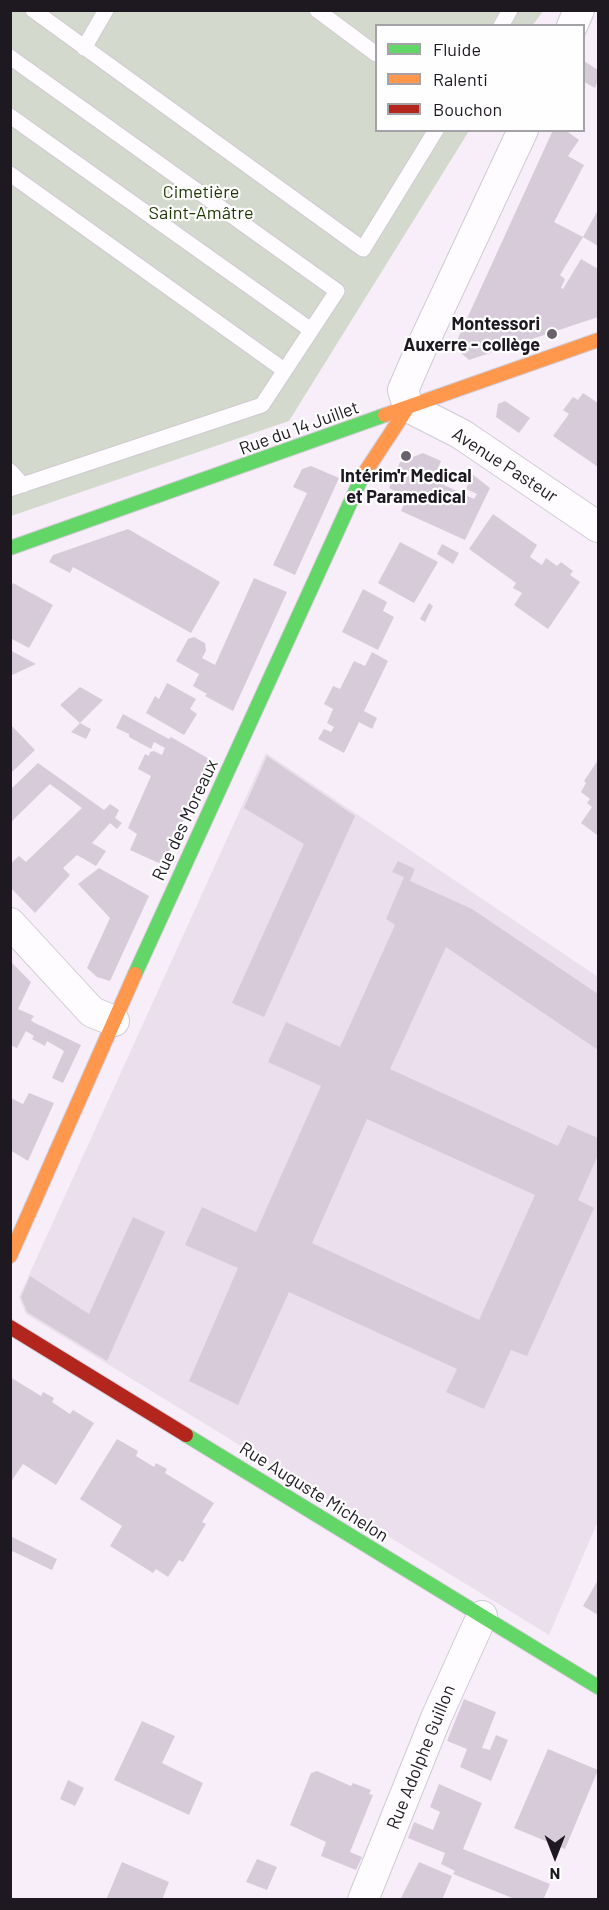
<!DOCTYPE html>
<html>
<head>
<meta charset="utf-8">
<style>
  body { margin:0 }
  #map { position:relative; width:609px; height:1910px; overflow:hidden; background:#f7eefa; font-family:Barlow,sans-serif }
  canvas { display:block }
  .frame { position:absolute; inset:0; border:12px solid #1e1821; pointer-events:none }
  .legend { position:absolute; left:375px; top:24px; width:210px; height:108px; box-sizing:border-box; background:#fefefe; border:2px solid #a4a2a6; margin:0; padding:8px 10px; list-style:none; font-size:18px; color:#1e1821 }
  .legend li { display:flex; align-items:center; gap:12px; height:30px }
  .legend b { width:30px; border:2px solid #a4a2a6 }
  .north { position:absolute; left:525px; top:1826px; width:60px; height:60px; -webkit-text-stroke:4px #fefefe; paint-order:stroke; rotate:180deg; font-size:16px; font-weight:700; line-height:24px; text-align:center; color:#1e1821 }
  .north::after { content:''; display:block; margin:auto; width:21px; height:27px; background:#1e1821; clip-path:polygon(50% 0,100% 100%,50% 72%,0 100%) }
</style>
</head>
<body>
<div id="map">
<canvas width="609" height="1910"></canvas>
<div class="frame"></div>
<ul class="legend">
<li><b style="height:8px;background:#63d668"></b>Fluide</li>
<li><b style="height:8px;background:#ff974d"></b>Ralenti</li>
<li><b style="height:8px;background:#b3261e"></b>Bouchon</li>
</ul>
<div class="north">N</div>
</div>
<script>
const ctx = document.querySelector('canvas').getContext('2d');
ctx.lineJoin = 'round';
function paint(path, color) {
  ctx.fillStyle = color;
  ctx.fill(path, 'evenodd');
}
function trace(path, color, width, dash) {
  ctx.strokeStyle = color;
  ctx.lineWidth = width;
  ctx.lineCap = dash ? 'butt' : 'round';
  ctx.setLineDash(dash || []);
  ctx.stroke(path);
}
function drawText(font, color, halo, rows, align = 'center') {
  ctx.font = font + ' Barlow,sans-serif';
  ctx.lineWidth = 4.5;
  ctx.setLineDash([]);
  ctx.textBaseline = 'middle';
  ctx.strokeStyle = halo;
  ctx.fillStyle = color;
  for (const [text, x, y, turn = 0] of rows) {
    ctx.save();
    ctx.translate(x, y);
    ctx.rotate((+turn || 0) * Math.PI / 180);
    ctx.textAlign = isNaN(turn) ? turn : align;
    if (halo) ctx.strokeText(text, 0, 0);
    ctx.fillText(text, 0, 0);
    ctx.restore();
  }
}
paint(new Path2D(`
  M266,753L598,977V1521L549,1635L26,1314L19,1297Z`), '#ebdeed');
paint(new Path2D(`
  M10,11H543L533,25L376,26V130L469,131L289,421L11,516Z`), '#d3dacd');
paint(new Path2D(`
  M584,61L598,70V80L595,88L584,82Z
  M553,130H565L579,140L568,156L584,165L554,222L583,237L560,275L565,279L561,288L563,289L581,259L598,269V317L469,360L454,347Z
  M598,210V246L583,237Z
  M583,393L598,403V467L553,436L569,414L563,410L573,397L578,400Z
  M505,401L530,418L519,433L496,417L498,404Z
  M423,453L441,461L433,480L474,499L477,494L466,489L472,474L490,488L465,540L401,511L407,497L389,488L400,462Z
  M311,466L339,478L295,575L273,565L307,493L293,487L302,469Z
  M493,514L537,545L530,557L542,565L546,558L557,566L561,562L573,571L570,575L580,582L548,629L514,605L522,593L513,588L516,583L469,549Z
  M128,529L220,582L191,633L73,567L70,573L49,562L53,555Z
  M400,542L438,562L414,603L378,583Z
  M442,544L459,553L453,564L437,554Z
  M254,578L287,592L233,711L205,696L207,694L193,686L199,674L176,661L188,639L194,637L205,643L206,651L202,658L215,665Z
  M13,583L53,605L29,648L10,638V589Z
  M363,589L387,602L383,611L394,617L378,650L342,632Z
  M429,603L433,606L425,622L420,619Z
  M10,650L21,656L36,664L10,676Z
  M372,652L388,661L364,711L377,718L372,729L359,722L344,753L318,739L324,729L331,732L334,727L327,723L333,709L324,704L333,686L340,689L354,661L365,666Z
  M167,683L196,699L190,709L197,714L184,735L146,713L155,696L159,699Z
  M80,687L103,700L80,723L60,705Z
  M123,714L169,739L171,737L211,760L163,865L130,850L137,834L128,828L151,776L138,769L145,754L149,756L150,752L154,751L162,755L165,748L154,742L151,749L129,737V734L116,728Z
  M80,723L91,729L86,739L71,732Z
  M10,724L35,750L10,774Z
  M267,756L355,816L264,1017L232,1003L304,844L244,808Z
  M598,760V833L597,835L581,823L592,807L587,803L590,799L581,792L586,783L584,781Z
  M38,763L104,810L110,804L119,810L115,818L122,823L117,829L110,823L92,843L106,851L96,866L77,855L63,868L70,875L35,913L10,887V864L19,856L26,862L82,808L50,784L10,823V790Z
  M398,861L415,869L410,881L472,909L598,994V1050L446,947L390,1069L558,1146L568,1125L598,1138V1155L578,1200L594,1208L527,1356L511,1350L484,1409L446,1392L457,1369L289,1292L238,1405L189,1381L238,1268L185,1245L202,1207L256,1232L321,1086L268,1062L286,1022L340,1047L395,925L386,919L404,877L392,872ZM367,1119L535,1195L479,1320L312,1243Z
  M99,868L149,896L110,981L97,977L87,968L110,918L78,884Z
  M10,961L31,982L18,1009L34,1016L31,1020L33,1022L81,1045L63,1083L52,1078L64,1051L47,1041L45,1046L32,1039L34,1036L26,1031L17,1048L10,1045Z
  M29,1093L54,1103L28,1161L10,1150V1099L11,1098L23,1104Z
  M133,1217L165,1232L107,1361L27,1312L21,1297L30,1276L89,1314Z
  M10,1377L41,1396L43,1392L54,1398L52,1402L70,1414L73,1410L94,1423L56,1485L23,1464L10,1483Z
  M117,1439L138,1451L136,1456L154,1467L156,1463L167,1469L165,1473L214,1503L202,1522L206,1524L183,1562L179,1560L168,1577L156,1569L153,1573L110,1546L122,1526L80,1499Z
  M10,1536L57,1559L52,1570L10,1550Z
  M598,1580V1615L583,1606Z
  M464,1699L496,1712L482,1748L490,1750L496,1735L508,1740L491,1781L460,1767L467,1749L447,1741Z
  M142,1721L175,1736L162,1763L203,1783L189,1815L114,1780Z
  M548,1749L598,1770L565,1849L514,1828Z
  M317,1771L351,1786L353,1783L371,1790L369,1794L373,1795L350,1852L362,1857L356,1870L321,1856L326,1842L290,1825L311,1773Z
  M68,1780L84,1788L75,1806L60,1799Z
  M439,1784L482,1803L463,1849L550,1884L543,1900H517L453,1874L455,1871L441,1864L445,1853L408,1838L414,1822L433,1830L440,1812L430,1807Z
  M257,1859L277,1867L267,1890L246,1882Z
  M122,1862L169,1882L162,1900H106Z
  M419,1862L452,1876L442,1900H400Z`), '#d7cbda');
const lane = new Path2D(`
  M33,10L363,249L436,130
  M317,10L376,54
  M501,26L510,10
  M84,48L106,10
  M10,57L337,291L262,405L10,489
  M10,116L311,330
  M10,174L284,370
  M10,471L23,485`);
const street = new Path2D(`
  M572,26L579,10
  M523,130L423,344L403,390L408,407L461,434L598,527
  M10,923L92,1012L114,1021
  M363,1900L436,1718L482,1616`);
const fast = new Path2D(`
  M10,548L385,415
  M135,974L362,477
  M186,1435L598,1687`);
const slow = new Path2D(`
  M385,415L598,340
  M362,477L408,407
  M10,1256L135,974`);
const jam = new Path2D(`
  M10,1327L186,1435`);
trace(lane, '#d0cad3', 17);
trace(street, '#d0cad3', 32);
trace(fast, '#d0cad3', 16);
trace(slow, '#d0cad3', 16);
trace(jam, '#d0cad3', 16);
trace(lane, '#fefcfe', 15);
trace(street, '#fefcfe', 30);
trace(fast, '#63d668', 14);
trace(slow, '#ff974d', 14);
trace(jam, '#b3261e', 14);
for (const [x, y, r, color] of [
  [552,334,6,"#6a636d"],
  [406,456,6,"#6a636d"]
]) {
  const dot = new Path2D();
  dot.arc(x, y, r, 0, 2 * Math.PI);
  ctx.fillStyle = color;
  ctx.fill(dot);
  trace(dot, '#fefefe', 2);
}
drawText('18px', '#1d3601', '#fefefe', [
  ["Cimetière",201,192],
  ["Saint-Amâtre",201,213]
]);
drawText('bold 18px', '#1e1821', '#fefefe', [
  ["Montessori",540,324],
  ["Auxerre - collège",540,345],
  ["Intérim'r Medical",406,476,"center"],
  ["et Paramedical",406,497,"center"]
], 'right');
drawText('18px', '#1e1821', '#fefefe', [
  ["Rue du 14 Juillet",299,428,-20],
  ["Avenue Pasteur",505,465,33],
  ["Rue des Moreaux",185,820,-65],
  ["Rue Auguste Michelon",314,1492,32],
  ["Rue Adolphe Guillon",421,1757,-68]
]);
</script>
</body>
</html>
